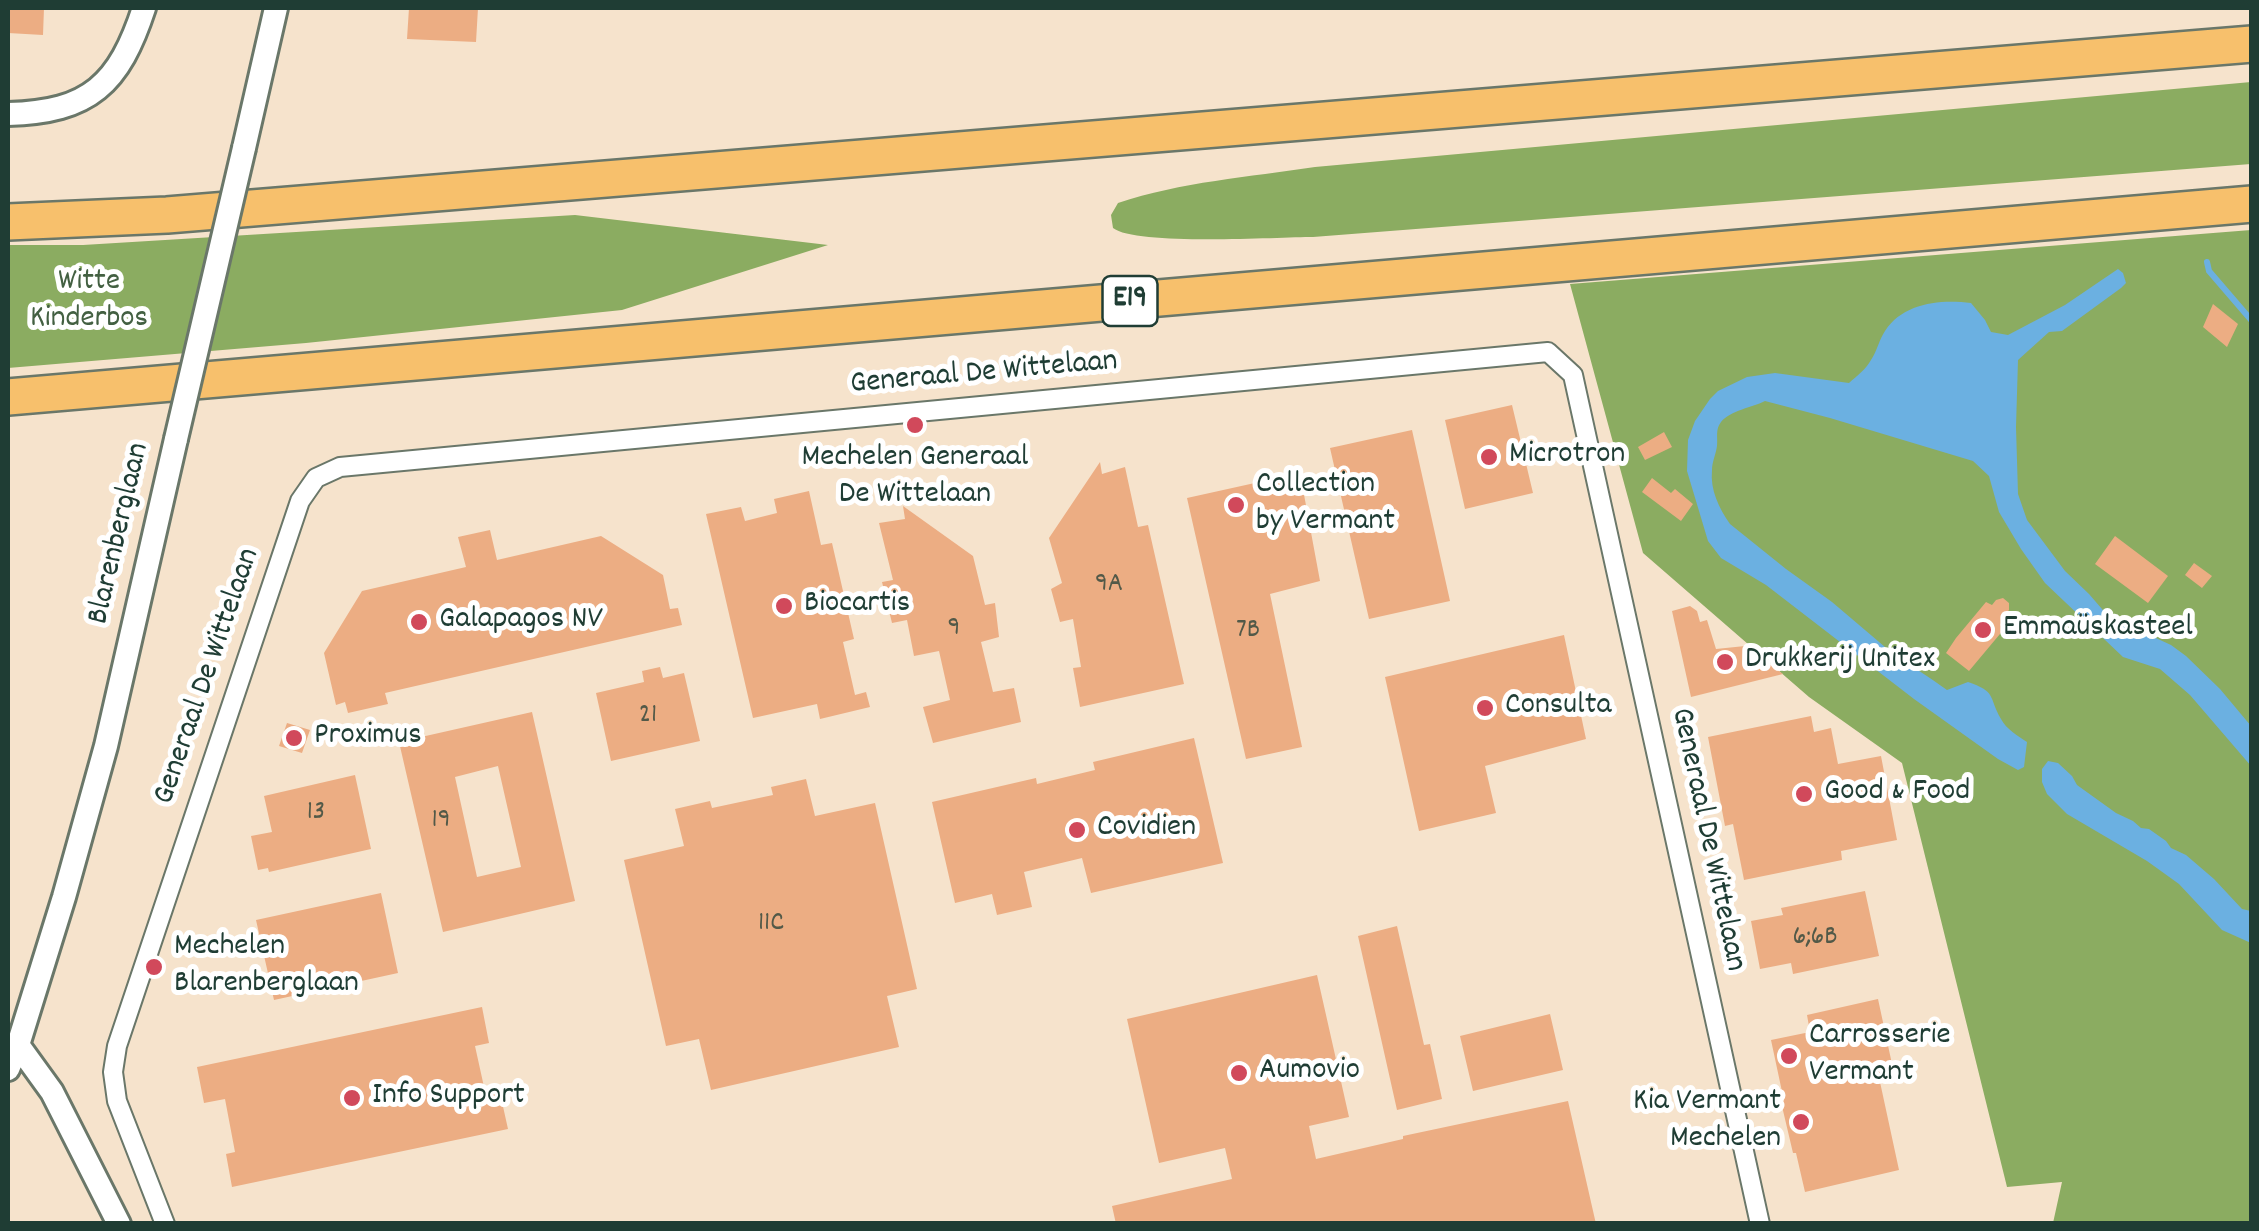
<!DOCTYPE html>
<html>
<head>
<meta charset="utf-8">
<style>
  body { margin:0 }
  #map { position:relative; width:2259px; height:1231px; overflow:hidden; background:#f6e3cc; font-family:Dekko,sans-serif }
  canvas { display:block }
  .frame { position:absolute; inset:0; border:10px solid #1f3d34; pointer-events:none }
</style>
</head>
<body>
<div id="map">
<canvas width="2259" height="1231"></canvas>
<div class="frame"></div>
</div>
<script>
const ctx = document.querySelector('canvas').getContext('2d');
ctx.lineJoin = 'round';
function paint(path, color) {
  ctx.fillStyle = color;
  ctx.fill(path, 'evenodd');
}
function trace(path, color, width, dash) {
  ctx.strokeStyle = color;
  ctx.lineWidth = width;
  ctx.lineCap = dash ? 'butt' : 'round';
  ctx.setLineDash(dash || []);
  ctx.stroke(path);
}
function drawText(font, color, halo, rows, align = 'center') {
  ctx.font = font + ' Dekko,sans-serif';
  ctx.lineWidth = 10;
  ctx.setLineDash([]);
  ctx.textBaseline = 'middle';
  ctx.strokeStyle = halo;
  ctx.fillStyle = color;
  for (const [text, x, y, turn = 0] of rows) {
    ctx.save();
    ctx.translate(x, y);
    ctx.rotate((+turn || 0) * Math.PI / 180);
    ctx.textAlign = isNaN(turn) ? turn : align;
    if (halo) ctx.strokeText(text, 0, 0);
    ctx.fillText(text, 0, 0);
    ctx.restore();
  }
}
paint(new Path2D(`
  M2251,82V164L1313,237C1277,237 1136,246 1113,228L1111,215L1118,203C1181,182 1249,177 1315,167Z
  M575,215L828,245L622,310L306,343L8,368V245H83Z
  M2251,230V1223H2053L2062,1182L2007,1187L1902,763L1809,697L1643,553L1570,284Z`), '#8bac61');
paint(new Path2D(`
  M2118,269L2123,273L2126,283L2121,288L2062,331L2049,332L2018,360L2016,427L2018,494L2027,520L2065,571L2089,594L2108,616L2171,645L2186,656L2220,689L2251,726V766L2190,695L2160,669L2123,657L2045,583L2021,549L1999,512L1989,476L1973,461L1830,418L1765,401C1751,408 1731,410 1721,422C1715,430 1718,437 1717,446C1716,454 1712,462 1712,470C1710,490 1719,508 1730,524L1786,569L1832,602L1885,647L1887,657C1910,662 1928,677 1947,690L1968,682C1997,692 1988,696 2001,719C2006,729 2018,736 2027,742L2024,767L2018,770L1998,759L1914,699L1766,585L1721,558L1708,541L1687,471L1688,440L1695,421L1710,399L1718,391L1747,377L1775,373L1849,383C1857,376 1866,369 1871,360C1877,351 1879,340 1885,331C1903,303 1940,299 1971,303L1985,320L1991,332L2008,335L2065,305Z
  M2048,761L2058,763L2072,776L2077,785L2116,813L2133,821L2141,828L2149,829L2166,841L2171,848L2186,855L2214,879L2242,909L2251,911V943L2222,930L2179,884L2147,861L2067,814L2047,794L2042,782V769Z`), '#6bb0e1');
trace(new Path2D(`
  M2207,262L2209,271L2252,321`), '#6bb0e1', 6);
paint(new Path2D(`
  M8,8H44L43,35L8,33Z
  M409,8H478L476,42L407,39Z
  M2213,304L2238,324L2227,347L2203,327Z
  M1512,405L1533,493L1465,509L1445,420Z
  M1412,430L1450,601L1369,619L1330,448Z
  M1664,432L1672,447L1645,460L1638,447Z
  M1100,462L1102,474L1125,467L1138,527L1148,525L1184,684L1080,707L1073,668L1081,667L1073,619L1060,622L1051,589L1062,583L1049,538Z
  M1300,473L1320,581L1270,594L1302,747L1246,759L1187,498Z
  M1652,478L1671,493L1675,489L1693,504L1681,521L1642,492Z
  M809,491L821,545L832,543L854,639L843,642L855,695L866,692L870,707L820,719L817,704L753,718L706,514L741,507L745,521L777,513L774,499Z
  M903,506L973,556L985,605L995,603L999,637L981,642L993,692L1014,688L1021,722L933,743L923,707L950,700L939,651L914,656L907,620L892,623L882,582L893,580L879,523L905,519Z
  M490,530L497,560L601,536L663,575L670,609L678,608L682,625L385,693L388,704L348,713L345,702L336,705L324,653L362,591L466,567L458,537Z
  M2115,536L2168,576L2148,603L2095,564Z
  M2194,563L2212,576L2202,588L2185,575Z
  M2003,598L2009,603V610L2004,616L2010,622L1969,671L1946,653L1956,638L1986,602L1992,605L1996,600Z
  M1690,606L1697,611L1700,622L1707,620L1716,649L1745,646L1783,674L1691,697L1672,611Z
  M1564,635L1586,739L1485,766L1496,813L1419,831L1385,677Z
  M660,667L663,678L684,673L700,741L611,761L596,693L644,682L642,671Z
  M532,712L575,901L443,932L399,742ZM498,766L521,867L477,877L455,777Z
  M1811,716L1814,732L1831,728L1838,764L1881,756L1897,840L1841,851L1842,860L1744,880L1733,824L1725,826L1708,737Z
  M287,723L310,730L302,753L279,746Z
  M1194,738L1223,863L1091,893L1082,858L1024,872L1032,907L997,915L992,894L955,903L932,802L1036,778L1037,784L1095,770L1093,762Z
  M355,775L371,849L269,872L268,868L258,870L251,836L272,832L264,796Z
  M806,779L815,816L875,803L917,989L887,996L899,1047L711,1090L699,1039L666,1046L624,860L684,846L675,809L710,801L712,808L773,795L771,787Z
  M1865,891L1879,956L1793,974L1791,963L1760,969L1751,921L1783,915L1781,908Z
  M381,893L398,973L274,1000L256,920Z
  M1397,926L1424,1045L1430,1044L1442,1099L1397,1110L1358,936Z
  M1317,975L1349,1117L1309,1126L1316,1159L1403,1139V1136L1568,1101L1596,1224H1116L1112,1206L1232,1179L1225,1148L1159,1163L1127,1019Z
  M1878,999L1895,1078L1880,1082L1899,1170L1805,1192L1796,1153H1793L1781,1102L1784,1101L1771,1040L1810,1032L1807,1015Z
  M482,1007L489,1043L475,1046L486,1096L500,1093L508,1129L232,1187L226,1154L235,1152L225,1099L204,1103L197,1067Z
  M1550,1014L1563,1070L1473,1091L1460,1036Z`), '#ecad83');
const minor = new Path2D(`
  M165,1224L117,1101L113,1072L117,1046L300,501L316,478L340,467L1548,352L1573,375L1760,1224`);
const tertiary = new Path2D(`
  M8,114C90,112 119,84 144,8
  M244,148L276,8
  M18,1045L52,1092L119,1224
  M8,1069L18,1045L64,897L106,746L176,439`);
const motorway = new Path2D(`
  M8,222L167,215L2252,44
  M8,397L2252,204`);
trace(minor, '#6a7769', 22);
trace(tertiary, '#6a7769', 28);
trace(motorway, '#6a7769', 40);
trace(minor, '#fff', 18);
trace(tertiary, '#fff', 22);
trace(motorway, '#f7c06c', 35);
const tertiaryBridge = new Path2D(`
  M176,439L244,148`);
trace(tertiaryBridge, '#6a7769', 28, []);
trace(tertiaryBridge, '#fff', 22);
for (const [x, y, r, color] of [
  [915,425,10,"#d1495b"],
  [1489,457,10,"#d1495b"],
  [1236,505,10,"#d1495b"],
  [784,606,10,"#d1495b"],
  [419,622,10,"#d1495b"],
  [1983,630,10,"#d1495b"],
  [1725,662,10,"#d1495b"],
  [1485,708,10,"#d1495b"],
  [294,738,10,"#d1495b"],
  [1804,794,10,"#d1495b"],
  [1077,830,10,"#d1495b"],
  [154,967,10,"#d1495b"],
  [1789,1056,10,"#d1495b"],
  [1239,1073,10,"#d1495b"],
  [352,1098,10,"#d1495b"],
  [1801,1122,10,"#d1495b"]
]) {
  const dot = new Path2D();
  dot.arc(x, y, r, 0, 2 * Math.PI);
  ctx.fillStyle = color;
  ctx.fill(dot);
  trace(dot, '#fff', 4);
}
drawText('28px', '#525948', null, [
  ["9A",1109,586],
  ["9",954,630],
  ["7B",1248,632],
  ["21",648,717],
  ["13",316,814],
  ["19",441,822],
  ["11C",771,925],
  ["6;6B",1815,939]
]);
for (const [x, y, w] of [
  [1130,301,55]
]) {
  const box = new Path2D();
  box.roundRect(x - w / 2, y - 25, w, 50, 8);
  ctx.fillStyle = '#fff';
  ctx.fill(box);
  trace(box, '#1f3d34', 2.5);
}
drawText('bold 30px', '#1f3d34', null, [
  ["E19",1130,301]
]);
drawText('32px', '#436042', '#fff', [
  ["Witte",89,284],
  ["Kinderbos",89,321]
]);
drawText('32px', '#1f3d34', '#fff', [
  ["Generaal De Wittelaan",984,375,-5],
  ["Blarenberglaan",121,534,-77],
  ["Generaal De Wittelaan",209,677,-71],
  ["Generaal De Wittelaan",1706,840,78]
]);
drawText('32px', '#1f3d34', '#fff', [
  ["Microtron",1509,457],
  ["Mechelen Generaal",915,460,"center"],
  ["De Wittelaan",915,497,"center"],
  ["Collection",1256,487],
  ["by Vermant",1256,524],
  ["Biocartis",804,606],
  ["Galapagos NV",439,622],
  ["Emmaüskasteel",2003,630],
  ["Drukkerij Unitex",1745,662],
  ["Consulta",1505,708],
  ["Proximus",314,738],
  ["Good & Food",1824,794],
  ["Covidien",1097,830],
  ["Mechelen",174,949],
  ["Blarenberglaan",174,986],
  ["Carrosserie",1809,1038],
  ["Vermant",1809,1075],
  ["Aumovio",1259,1073],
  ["Info Support",372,1098],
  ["Kia Vermant",1781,1104,"right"],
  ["Mechelen",1781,1141,"right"]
], 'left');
</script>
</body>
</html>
